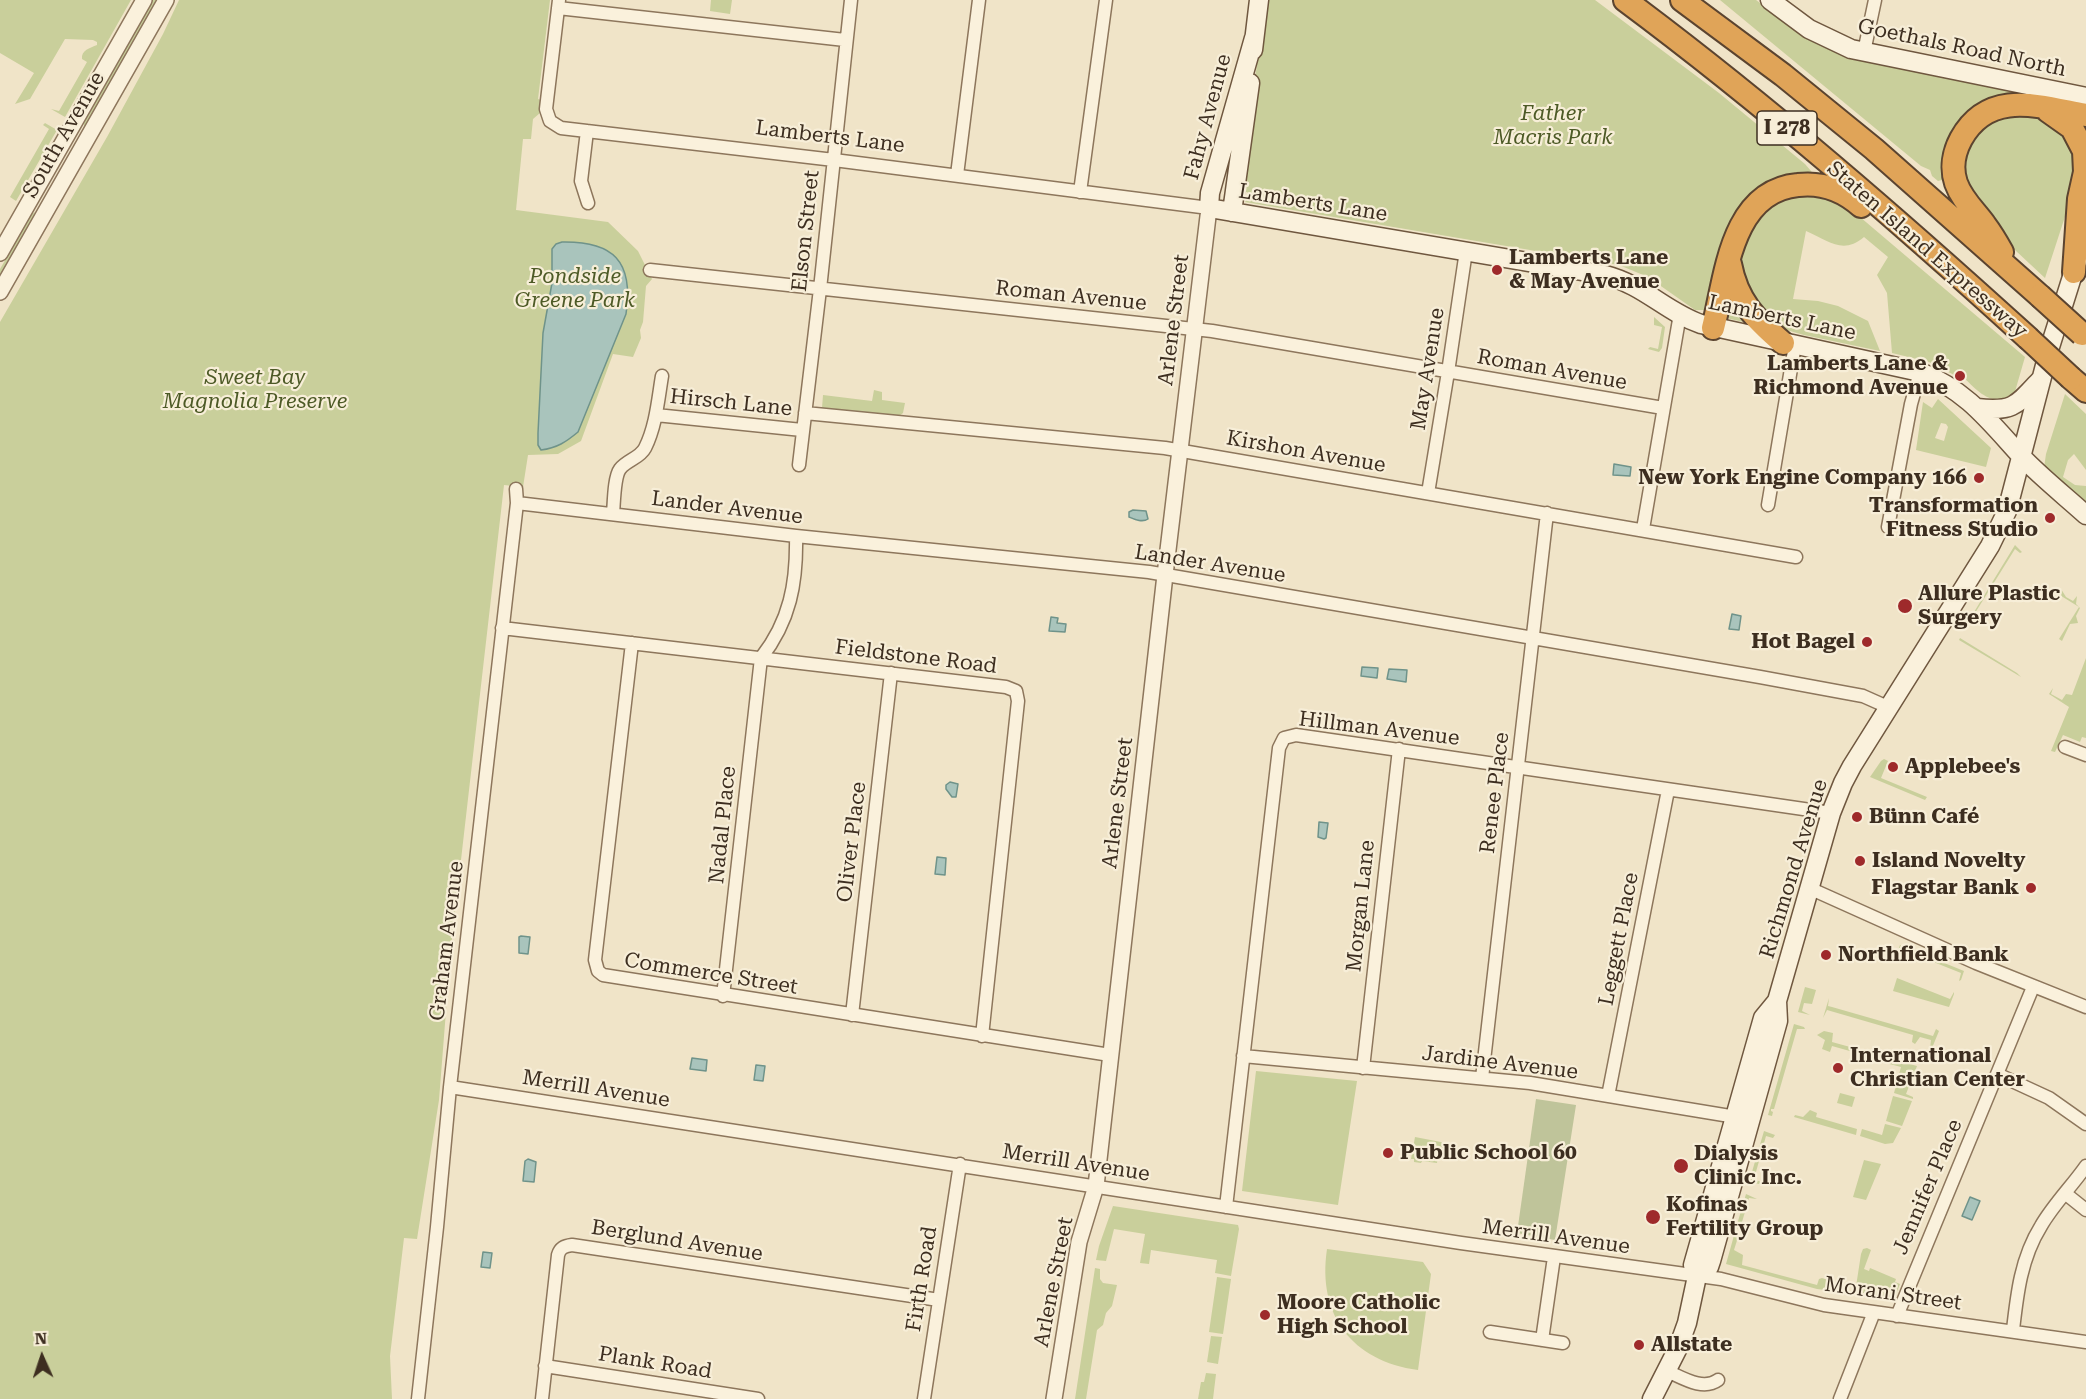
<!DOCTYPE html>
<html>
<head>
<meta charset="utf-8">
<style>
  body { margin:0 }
  #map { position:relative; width:2086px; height:1399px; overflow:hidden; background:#f0e4c8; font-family:"Roboto Serif",serif }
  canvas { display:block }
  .north { position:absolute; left:12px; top:1327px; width:60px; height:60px; -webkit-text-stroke:4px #f7eed8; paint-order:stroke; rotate:357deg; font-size:16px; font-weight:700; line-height:24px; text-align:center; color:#3d2e20 }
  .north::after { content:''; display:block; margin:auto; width:21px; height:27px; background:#3d2e20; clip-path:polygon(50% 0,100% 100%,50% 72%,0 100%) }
</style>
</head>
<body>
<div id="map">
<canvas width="2086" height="1399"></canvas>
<div class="north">N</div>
</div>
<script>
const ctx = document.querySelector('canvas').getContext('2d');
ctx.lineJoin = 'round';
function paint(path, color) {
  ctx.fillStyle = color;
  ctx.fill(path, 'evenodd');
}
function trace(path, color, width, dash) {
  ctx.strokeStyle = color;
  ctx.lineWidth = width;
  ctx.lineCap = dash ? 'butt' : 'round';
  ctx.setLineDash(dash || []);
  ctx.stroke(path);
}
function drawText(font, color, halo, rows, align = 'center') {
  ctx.font = font + ' "Roboto Serif",serif';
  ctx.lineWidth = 4.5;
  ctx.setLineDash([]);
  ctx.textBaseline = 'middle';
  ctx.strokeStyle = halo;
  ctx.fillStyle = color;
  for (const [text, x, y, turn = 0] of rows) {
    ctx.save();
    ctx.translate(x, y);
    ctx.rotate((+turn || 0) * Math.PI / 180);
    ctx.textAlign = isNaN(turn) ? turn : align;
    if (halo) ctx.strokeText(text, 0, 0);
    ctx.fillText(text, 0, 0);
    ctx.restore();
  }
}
paint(new Path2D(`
  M0,0H131L65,117L51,109L59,111L87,62L82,59C81,50 90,48 97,45V42L93,40L65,39L30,99L15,104L34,73L0,53Z
  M152,0H159L86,128L84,127V123L140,24Z
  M179,0H550L538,99L541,100L540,113L533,119L531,139H523L516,210L608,222L638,251L652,279L646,286L643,322L640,330L641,338L633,357L613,354L581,441L558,454L528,455L523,487L504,485L451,947L439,1100L417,1239L404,1238L390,1356L392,1399H0V322L107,137L163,34Z
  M711,0H732L730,14L710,11Z
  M1266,0H1595L1719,93L1805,164L1817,178L1777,186L1706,310H1695L1648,277L1619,265L1245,202L1249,196L1247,192L1239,193Z
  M1720,0H1756L1803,35L1824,47L1845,56L2037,96L1999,102L1942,180L1938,181L1932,176L1930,170L1921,166Z
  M2031,112L2058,125L2078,154L2074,189L2045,278L2001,237L1966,192L1963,155L1967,145L1994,117Z
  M45,123L57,130L16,201L10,197L49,129L43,125Z
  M1801,191L1840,200L2025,357L2014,395C1991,408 1978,391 1962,376L1960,378L1929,362L1892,353L1887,293L1877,275L1888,257L1864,237C1843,255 1829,241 1806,231L1793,299L1818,301L1838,306L1868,321L1880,351L1804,335L1776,327L1741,286L1739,251L1761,210Z
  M35,212L16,256L0,283V269L32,214Z
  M1729,286L1747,318L1744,322L1730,319L1726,316Z
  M1654,317L1665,327L1662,348L1659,352L1648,349L1650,347L1658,349L1662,327L1654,325Z
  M874,390L882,392V400L905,403L903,413L899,416L822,408L823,395L872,401Z
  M2065,394L2086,414V470L2074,454L2068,460L2063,477L2075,485L2086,486V504L2044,468L2046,454Z
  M1938,399L1991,448L1986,467L1916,450L1923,402L1932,408ZM1941,423L1946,424L1948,427L1944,441L1935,438Z
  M2015,545L2022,552L2020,553L2015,549L1975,613L1980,621L1971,617Z
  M2061,589L2066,597L2073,601L2077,596L2076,604L2080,608L2076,616L2078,623L2070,624L2062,641L2059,639L2079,607L2058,594Z
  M1960,638L2017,673L2021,677L1959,640Z
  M2086,658V738L2082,737L2080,742L2063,735L2055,752L2051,751L2069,707L2049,694L2053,688L2051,694L2062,700L2066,694L2072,695Z
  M1884,759L1888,761L1881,778L1927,797L1925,800L1870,777L1881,761Z
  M1900,945L1964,971L1961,980L1959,981L1961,973L1901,949L1896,956Z
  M1897,978L1950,999L1954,992V994L1949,1007L1893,991Z
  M1805,987L1816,990L1812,1004L1804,1003L1802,1011L1810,1015L1798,1012Z
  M1829,998L1828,1006L1832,1007L1933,1036L1936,1029L1939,1031L1932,1048L1930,1049L1931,1040L1920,1037L1915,1044L1912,1042L1913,1035L1827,1010L1823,1018Z
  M1794,1024L1804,1027L1805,1029H1797L1774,1109H1771V1111L1773,1112L1772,1116L1768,1115Z
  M1824,1031L1833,1033L1832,1042L1879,1055L1878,1059L1832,1046L1830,1052L1822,1049L1825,1040L1817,1035Z
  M1884,1057L1917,1066L1906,1094L1913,1097V1099L1894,1093L1901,1067L1882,1062Z
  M1256,1071L1357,1081L1338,1205L1242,1191Z
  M1840,1093L1855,1097L1852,1107L1837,1103Z
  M1893,1096L1912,1101L1902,1126L1886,1121Z
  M1810,1110L1817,1113L1816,1117L1857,1129L1856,1135L1794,1117L1795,1115L1803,1117Z
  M1885,1124L1901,1128L1893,1143L1885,1144L1860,1136L1862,1129L1882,1135Z
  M1764,1131L1775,1135L1773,1138L1766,1136L1754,1179L1761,1182L1759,1184L1749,1182Z
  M1415,1137L1446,1143L1444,1156L1438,1155L1437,1163L1422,1161L1421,1163L1414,1162V1159H1411Z
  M1864,1160L1881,1164L1866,1200L1853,1197Z
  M1746,1194L1757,1199L1749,1198L1740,1229L1736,1228Z
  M1113,1206L1238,1225L1239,1229L1231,1276L1215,1273L1217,1260L1151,1250L1149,1264L1140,1263L1145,1234L1114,1229L1106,1261L1096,1260L1099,1246Z
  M1735,1232L1739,1234L1734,1250L1743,1255L1742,1265L1817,1285L1819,1279L1822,1278L1840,1284L1842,1292L1817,1289L1726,1264Z
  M1867,1248L1871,1250L1864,1269L1869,1271L1870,1268L1896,1279L1895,1282L1900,1284L1894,1299L1855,1293L1861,1254L1863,1249Z
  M1327,1249L1423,1262L1431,1274L1418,1370C1352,1361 1317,1315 1327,1249Z
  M1095,1268L1100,1269V1279L1103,1283L1117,1285L1112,1306L1106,1313L1103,1325L1097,1330L1086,1399H1075Z
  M1217,1277L1231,1279L1223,1334L1209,1332Z
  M1211,1336L1222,1337L1218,1364L1207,1362Z
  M1206,1373L1216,1374L1213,1399H1198L1201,1382H1204Z`), '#c9cf9b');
paint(new Path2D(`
  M1536,1099L1576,1105L1555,1240L1517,1233Z`), '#bfc49a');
const water = new Path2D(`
  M562,242C613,241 634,261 626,314L578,432C566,442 557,448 541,450L538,445V433L543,333L552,283V249L556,244Z
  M1614,464L1631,467L1630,476L1613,475Z
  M1133,510L1146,511L1148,519C1142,523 1134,519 1129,517V512Z
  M1732,614L1741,616L1739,630L1729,629Z
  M1051,617L1058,618L1057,623L1066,624L1065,632L1049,631Z
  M1362,667L1378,668L1377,678L1361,676Z
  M1389,669L1407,670L1406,682L1387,679Z
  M950,782L958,784L956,797H952L946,789V785Z
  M1319,822L1328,823L1326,838L1324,839L1318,837Z
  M937,857L946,858L945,875L935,874Z
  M521,936L530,937L528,954L519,953V937Z
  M692,1058L707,1060L706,1071L690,1069Z
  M756,1065L765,1066L763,1081L754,1080Z
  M528,1159L536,1162L534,1182L523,1181L525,1161Z
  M1970,1197L1980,1201L1972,1220L1962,1216Z
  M483,1252L492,1253L490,1268L481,1267Z`);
paint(water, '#a9c4bc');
trace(water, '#6f938a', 1.5);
const minor = new Path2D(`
  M559,0L546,109L550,121L561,128L834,160L1209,208
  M558,8L845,40
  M1864,52L1875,0
  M587,131L581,181L588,203
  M957,175L979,0
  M1080,192L1106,0
  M650,270L1212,331L1663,408
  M805,413L1165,448L1796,557
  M656,415L802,430
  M799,465L820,289L851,0
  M1428,493L1448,372L1466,251
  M517,503L796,536L1149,572L1760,677L1863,696L1890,708
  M1768,505L1795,345
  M613,514C614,503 614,477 620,469C627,460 640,458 645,448C656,426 658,400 662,376
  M1888,527L1911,404L1920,372
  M1643,529L1680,314
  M502,628L1006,687L1016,691L1018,701L982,1036
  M632,643L595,960L598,971L603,975L1110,1055
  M2065,747L2086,755
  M1809,888L1976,963L2086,1007
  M723,996L761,658C790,621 797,583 796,536
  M852,1015L891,673
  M1243,1056L1530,1083L1742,1118
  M1363,1068L1399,749
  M1997,1074L2049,1098L2086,1124
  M1482,1078L1547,513
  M450,1087L1461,1243L1721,1279L1824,1305L2086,1342
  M1608,1096L1668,790
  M2066,1194L2086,1210
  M1226,1207L1279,748L1284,738L1296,735L1831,813
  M1897,1316L2033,987
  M2013,1330C2017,1294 2021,1258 2041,1226C2053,1205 2072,1186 2086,1166
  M1490,1332L1563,1343
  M1542,1340L1554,1257
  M545,1366L758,1399
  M1667,1371C1683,1378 1703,1391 1718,1380
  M418,1399L437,1227L450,1087L517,503L516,489
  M542,1399L558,1255C560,1248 564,1246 572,1245L939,1300
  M924,1399L960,1164
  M1840,1399L1874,1312`);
const tertiary = new Path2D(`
  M0,253L144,0
  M0,292L166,0
  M1054,1399L1079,1242L1096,1186L1165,575L1209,208`);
const secondary = new Path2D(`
  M1770,0L1809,29L1851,49L2086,97
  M1254,38L1210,193L1209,208L1605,275C1644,285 1666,312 1701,324L1920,372C1966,390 1989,421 2021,456C2041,477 2065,496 2086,515
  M1253,50L1259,0
  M1232,212L1250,83
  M1977,408C2013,412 2016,406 2040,380
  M1697,1276L1709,1267L1711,1261L1778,1021L1777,1001L1831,813L1843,783L1852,766L1990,546L2007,511L2049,350L2077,261
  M1652,1399L1678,1348L1687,1323L1697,1276L1693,1265L1763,1018L1777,1001`);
const motorway = new Path2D(`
  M1625,0C1766,105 1898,220 2028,338
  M1682,0L1783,75L1874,149L2040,296
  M2048,111L2072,128L2084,151L2085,172L2079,199L2074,272
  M2002,252C1997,243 1991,233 1985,225C1975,211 1962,200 1956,183C1951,168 1954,152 1961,139C1989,88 2041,107 2086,115
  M1730,264C1737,301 1755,319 1783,343
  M1713,328C1726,276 1731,191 1798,185C1823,182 1843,190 1861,206
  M2071,378L2086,391`);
trace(minor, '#8d765c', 15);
trace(tertiary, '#8d765c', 18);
trace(secondary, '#6f573f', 21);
trace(motorway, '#5b4430', 26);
trace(minor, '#faf1dc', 12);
trace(tertiary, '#faf1dc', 15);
trace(secondary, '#faf1dc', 18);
trace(motorway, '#e0a458', 22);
const motorwayBridge = new Path2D(`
  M2040,296L2082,334
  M2028,338L2071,378`);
trace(motorwayBridge, '#5b4430', 26, []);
trace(motorwayBridge, '#e0a458', 22);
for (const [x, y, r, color] of [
  [1497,270,6,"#9e2a2b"],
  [1960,376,6,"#9e2a2b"],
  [1979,478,6,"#9e2a2b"],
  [2050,518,6,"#9e2a2b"],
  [1905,606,8,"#9e2a2b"],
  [1867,642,6,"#9e2a2b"],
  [1893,767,6,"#9e2a2b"],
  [1857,817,6,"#9e2a2b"],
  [1860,861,6,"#9e2a2b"],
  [2031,888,6,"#9e2a2b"],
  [1826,955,6,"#9e2a2b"],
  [1838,1068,6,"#9e2a2b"],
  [1388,1153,6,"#9e2a2b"],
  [1681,1166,8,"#9e2a2b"],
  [1653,1217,8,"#9e2a2b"],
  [1265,1315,6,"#9e2a2b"],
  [1639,1345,6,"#9e2a2b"]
]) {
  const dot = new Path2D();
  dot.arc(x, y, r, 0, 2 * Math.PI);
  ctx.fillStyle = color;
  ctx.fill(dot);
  trace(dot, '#f7eed8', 2);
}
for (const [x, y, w] of [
  [1787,128,60]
]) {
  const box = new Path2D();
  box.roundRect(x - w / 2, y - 17, w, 34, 4.5);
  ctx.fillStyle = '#f7eed8';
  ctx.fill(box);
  trace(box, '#3d2e20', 1.5);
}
drawText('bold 20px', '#3d2e20', null, [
  ["I 278",1787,128]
]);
drawText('21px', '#3d2e20', '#f7eed8', [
  ["Goethals Road North",1962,48,12],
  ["Fahy Avenue",1208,117,-75],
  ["South Avenue",64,135,-60],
  ["Lamberts Lane",830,137,7],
  ["Lamberts Lane",1313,203,9],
  ["Elson Street",806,231,-84],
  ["Staten Island Expressway",1927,250,41],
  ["Roman Avenue",1071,296,6],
  ["Lamberts Lane",1782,318,12],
  ["Arlene Street",1174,320,-83],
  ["May Avenue",1428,369,-81],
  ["Roman Avenue",1552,370,10],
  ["Hirsch Lane",731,403,6],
  ["Kirshon Avenue",1306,452,10],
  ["Lander Avenue",727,508,7],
  ["Lander Avenue",1210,564,9],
  ["Fieldstone Road",916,657,7],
  ["Hillman Avenue",1379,729,7],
  ["Renee Place",1495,793,-83],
  ["Arlene Street",1118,803,-83],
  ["Nadal Place",723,825,-84],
  ["Oliver Place",852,842,-83],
  ["Richmond Avenue",1794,869,-73],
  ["Morgan Lane",1361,906,-84],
  ["Leggett Place",1619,939,-79],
  ["Graham Avenue",447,941,-83],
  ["Commerce Street",711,974,9],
  ["Jardine Avenue",1500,1063,7],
  ["Merrill Avenue",596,1089,9],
  ["Merrill Avenue",1076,1163,9],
  ["Jennifer Place",1928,1187,-67],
  ["Merrill Avenue",1556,1237,8],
  ["Berglund Avenue",677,1241,9],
  ["Firth Road",922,1279,-81],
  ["Arlene Street",1054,1282,-79],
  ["Morani Street",1893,1294,8],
  ["Plank Road",655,1363,9]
]);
drawText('italic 21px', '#4d5a26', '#f7eed8', [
  ["Father",1553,114],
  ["Macris Park",1553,138],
  ["Pondside",575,277],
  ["Greene Park",575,301],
  ["Sweet Bay",255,378],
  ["Magnolia Preserve",255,402]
]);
drawText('bold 21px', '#3d2e20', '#f7eed8', [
  ["Lamberts Lane",1509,258],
  ["& May Avenue",1509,282],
  ["Lamberts Lane &",1948,364,"right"],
  ["Richmond Avenue",1948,388,"right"],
  ["New York Engine Company 166",1967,478,"right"],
  ["Transformation",2038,506,"right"],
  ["Fitness Studio",2038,530,"right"],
  ["Allure Plastic",1918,594],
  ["Surgery",1918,618],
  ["Hot Bagel",1855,642,"right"],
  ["Applebee's",1905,767],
  ["Bünn Café",1869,817],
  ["Island Novelty",1872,861],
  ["Flagstar Bank",2019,888,"right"],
  ["Northfield Bank",1838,955],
  ["International",1850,1056],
  ["Christian Center",1850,1080],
  ["Public School 60",1400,1153],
  ["Dialysis",1694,1154],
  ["Clinic Inc.",1694,1178],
  ["Kofinas",1666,1205],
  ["Fertility Group",1666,1229],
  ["Moore Catholic",1277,1303],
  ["High School",1277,1327],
  ["Allstate",1651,1345]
], 'left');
</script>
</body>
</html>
